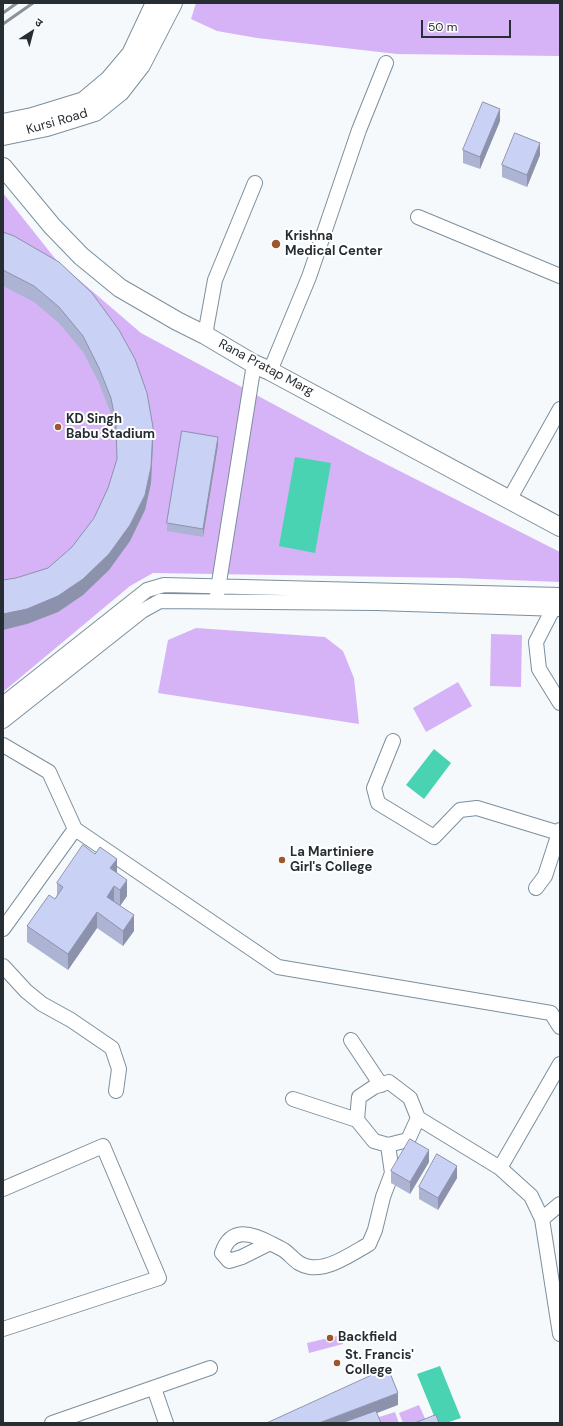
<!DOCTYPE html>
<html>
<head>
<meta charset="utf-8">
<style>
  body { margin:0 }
  #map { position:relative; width:563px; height:1426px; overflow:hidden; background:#f5f9fc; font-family:"DM Sans","Noto Sans Devanagari",sans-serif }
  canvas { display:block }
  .frame { position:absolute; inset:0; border:4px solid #262e34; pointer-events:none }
  .north { position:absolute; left:12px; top:12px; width:40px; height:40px; -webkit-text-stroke:3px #fff; paint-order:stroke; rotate:36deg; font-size:11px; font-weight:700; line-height:16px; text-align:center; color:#262e34 }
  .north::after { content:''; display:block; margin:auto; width:14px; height:18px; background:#262e34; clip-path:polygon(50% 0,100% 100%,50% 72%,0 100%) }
  .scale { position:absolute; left:421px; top:20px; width:90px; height:18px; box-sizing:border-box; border:2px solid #262e34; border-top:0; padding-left:5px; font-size:12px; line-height:14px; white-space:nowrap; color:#262e34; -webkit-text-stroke:3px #fff; paint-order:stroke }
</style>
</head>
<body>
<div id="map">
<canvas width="563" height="1426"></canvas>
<div class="frame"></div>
<div class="north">उ</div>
<div class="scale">50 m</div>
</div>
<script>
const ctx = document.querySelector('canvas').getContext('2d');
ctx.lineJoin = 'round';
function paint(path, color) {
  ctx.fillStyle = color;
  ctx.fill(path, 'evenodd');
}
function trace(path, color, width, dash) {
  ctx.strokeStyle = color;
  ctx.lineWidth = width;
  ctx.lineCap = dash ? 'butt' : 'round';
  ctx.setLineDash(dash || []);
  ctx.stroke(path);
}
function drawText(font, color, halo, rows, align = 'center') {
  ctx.font = font + ' "DM Sans",sans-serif';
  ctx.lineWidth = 4;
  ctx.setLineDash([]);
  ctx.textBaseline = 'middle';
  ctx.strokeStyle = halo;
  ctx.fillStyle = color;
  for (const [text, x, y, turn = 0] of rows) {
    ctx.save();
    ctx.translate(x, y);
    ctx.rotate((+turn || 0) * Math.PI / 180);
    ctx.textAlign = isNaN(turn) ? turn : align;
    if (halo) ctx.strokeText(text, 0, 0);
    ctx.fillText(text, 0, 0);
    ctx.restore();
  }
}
paint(new Path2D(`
  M196,3H560V56L397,54L257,38L217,31L191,19Z
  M3,193L57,261L141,333L368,455L560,552V582L458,578L153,573L130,586L3,692Z
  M196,628L325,637L343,651L354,678L359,724L158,693L168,640Z
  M491,634L522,635L521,687L490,686Z
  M458,682L472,706L426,732L413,708Z
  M341,1335L343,1344L309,1353L307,1343Z
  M419,1405L427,1423H403L399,1413Z
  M395,1412L399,1423H378L376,1418Z`), '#d6b3f6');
paint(new Path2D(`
  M295,457L331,463L315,553L279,546Z
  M434,749L451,763L424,799L406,785Z
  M440,1366L461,1418L446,1423H437L417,1374Z`), '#49d3b2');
const minor = new Path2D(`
  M418,217L560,276
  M205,335L215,280L255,183
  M270,371L309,277L359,130L386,63
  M509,500L560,409
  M217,595L254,364
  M553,609L536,642L539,669L560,703
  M3,704L147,590L164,585L560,595
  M3,721L142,611L160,601L377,603L560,609
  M393,741L374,788L378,803L434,837L460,810L477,808L559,833
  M3,745L49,772L75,829L278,967L551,1013L560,1027
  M536,888L545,876L560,830
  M3,929L75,829
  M3,966L26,991L42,1004L71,1020L112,1048L119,1069L116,1091
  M351,1040L381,1085
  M293,1099L357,1120
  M418,1118L408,1140L388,1145L374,1141L357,1120L359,1097L374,1087L389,1082L410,1098L418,1118L500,1168L531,1196L542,1219L560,1334
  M500,1168L560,1064
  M3,1189L103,1146L159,1278L3,1329
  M542,1219L560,1204
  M270,1243L242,1257L229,1261L222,1253C231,1226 252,1233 272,1244C276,1246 281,1248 285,1251C294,1258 297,1265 310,1267C329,1270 353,1253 369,1244L375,1230L383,1197L392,1173L388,1145
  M154,1388L166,1423
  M52,1423L210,1368`);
const major = new Path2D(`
  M3,123L32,117L84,101L109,80L131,54L155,3
  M3,136L47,127L95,112L120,92L141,65L173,3
  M3,167L52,226L81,256L120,288L177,321L205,335L254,364L270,371L560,527`);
trace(minor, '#7c8f9d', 16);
trace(major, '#7c8f9d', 20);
trace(minor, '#fff', 14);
trace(major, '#fff', 18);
trace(new Path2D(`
  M3,13L17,3
  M3,24L33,3`), '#8b9196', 3);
paint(new Path2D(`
  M500,121L480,169L463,163V150Z
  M540,155L527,187L502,177V165Z
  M3,232L59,262L153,443L151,483L145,510L130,541L109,570L83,595L58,612L27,624L16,578L48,568L72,547L94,518L108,488L117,461L116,441L111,414L99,383L83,352L59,323L34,302L3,286Z
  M218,445L203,537L167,531V523Z
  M117,873L127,896L120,906L134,931L123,946L97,928L68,970L27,942V926L55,899L57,895V883Z
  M429,1162L410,1194L391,1183V1171Z
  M457,1178L438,1210L419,1199V1187Z`), '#adb4d3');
paint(new Path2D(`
  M500,109V121L480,169V157Z
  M540,143V155L527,187V175Z
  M153,427V443L151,483L145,510L130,541L109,570L83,595L58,612L27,624L3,630V614L83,579Z
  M218,437V445L203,537V529Z
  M117,859V875L110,868Z
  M127,880V896L120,906V890Z
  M114,886V902L107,897Z
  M97,912V928L68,970V954Z
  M134,915V931L123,946V931Z
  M429,1150V1162L410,1194V1182Z
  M457,1166V1178L438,1210V1198Z
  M398,1393V1405L351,1423H319Z`), '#8d92ac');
const building = new Path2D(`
  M483,102L500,109L480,157L463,150Z
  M515,133L540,143L527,175L502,165Z
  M3,232L14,236L59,262L92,293L119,330L135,359L147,393L153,427L151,467L145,495L130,525L109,554L83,579L58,596L27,609L3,614V580L16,578L48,568L72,547L94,518L108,488L117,459L116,425L111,398L99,368L83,336L59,307L34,286L3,270Z
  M182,431L218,437L203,529L167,523Z
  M83,845L95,854L100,847L117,859L110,868L127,880L120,890L114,886L107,897L134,915L123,931L97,912L68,954L27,926L49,895L55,899L63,887L57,883Z
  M410,1139L429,1150L410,1182L391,1171Z
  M437,1154L457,1166L438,1198L419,1187Z
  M388,1368L398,1393L319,1423H267Z
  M376,1411L381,1423H342Z
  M436,1415L439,1423H415Z`);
paint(building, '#c9d1f5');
trace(building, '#8d92ac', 1);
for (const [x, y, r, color] of [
  [276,244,5,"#9d562e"],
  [58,427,4,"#9d562e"],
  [282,860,4,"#9d562e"],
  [330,1338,4,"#9d562e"],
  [337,1363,4,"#9d562e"]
]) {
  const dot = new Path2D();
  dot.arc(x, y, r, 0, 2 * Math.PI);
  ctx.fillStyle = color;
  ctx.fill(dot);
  trace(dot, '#fff', 1.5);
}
drawText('13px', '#262e34', '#fff', [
  ["Kursi Road",57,122,-16],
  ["Rana Pratap Marg",266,368,28]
]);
drawText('bold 13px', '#262e34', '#fff', [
  ["Krishna",285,237],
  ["Medical Center",285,252],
  ["KD Singh",66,420],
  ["Babu Stadium",66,435],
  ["La Martiniere",290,853],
  ["Girl's College",290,868],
  ["Backfield",338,1338],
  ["St. Francis'",345,1356],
  ["College",345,1371]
], 'left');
</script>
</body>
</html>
